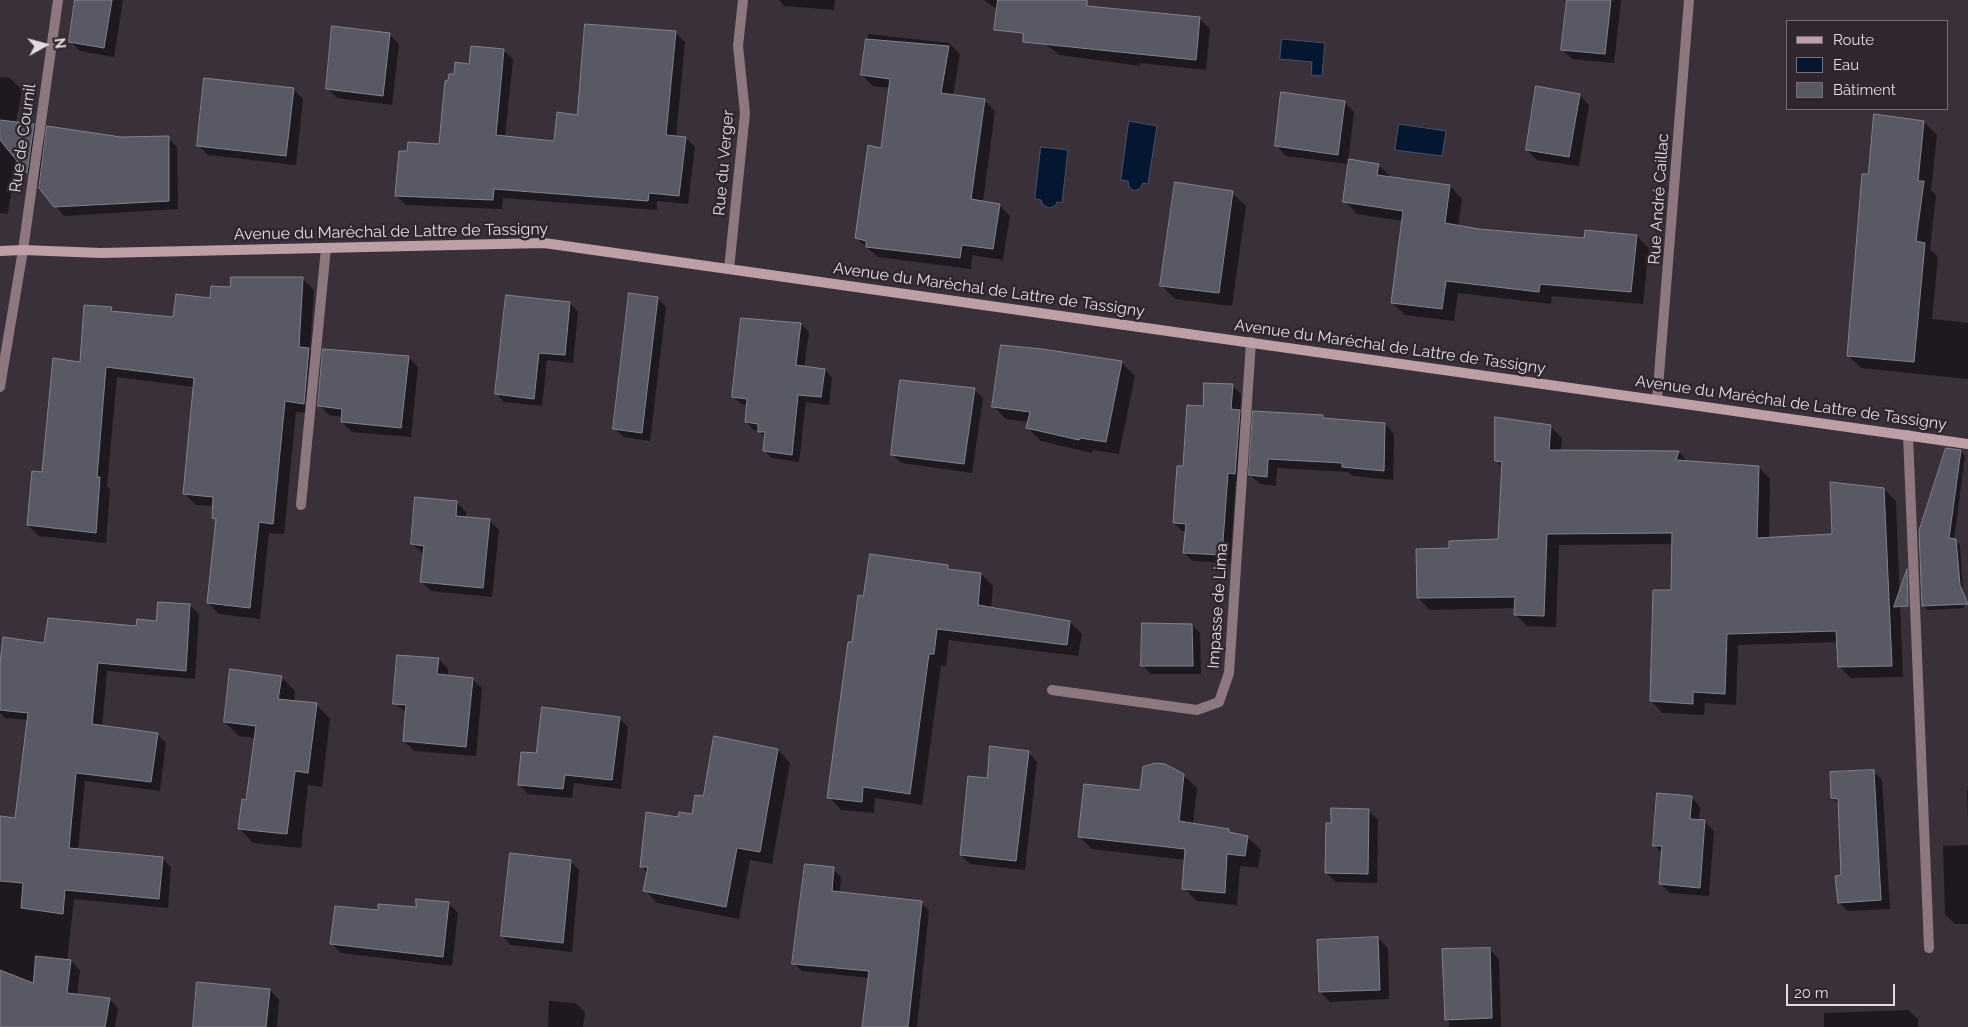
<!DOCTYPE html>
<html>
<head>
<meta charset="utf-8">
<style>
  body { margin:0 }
  #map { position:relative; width:1968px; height:1027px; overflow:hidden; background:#393039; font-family:Raleway,sans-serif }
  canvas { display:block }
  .legend { position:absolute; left:1786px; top:20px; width:162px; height:90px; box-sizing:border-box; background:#2f262f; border:1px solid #776f77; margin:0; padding:6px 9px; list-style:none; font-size:15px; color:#e2dce2 }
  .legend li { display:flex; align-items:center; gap:10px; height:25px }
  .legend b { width:25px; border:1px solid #776f77 }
  .north { position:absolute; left:20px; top:20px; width:50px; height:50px; -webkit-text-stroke:4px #2f262f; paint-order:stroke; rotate:83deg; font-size:14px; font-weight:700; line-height:20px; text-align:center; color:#e2dce2 }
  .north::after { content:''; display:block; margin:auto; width:18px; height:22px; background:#e2dce2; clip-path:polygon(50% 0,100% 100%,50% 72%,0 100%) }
  .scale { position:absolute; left:1786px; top:984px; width:109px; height:22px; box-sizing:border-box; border:2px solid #e2dce2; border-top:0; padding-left:6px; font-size:15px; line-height:18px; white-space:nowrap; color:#e2dce2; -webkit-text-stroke:4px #2f262f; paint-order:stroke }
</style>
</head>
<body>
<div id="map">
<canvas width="1968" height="1027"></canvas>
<ul class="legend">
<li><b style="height:6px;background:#be9fa8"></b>Route</li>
<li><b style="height:14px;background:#051630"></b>Eau</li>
<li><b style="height:14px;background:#595865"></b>Bâtiment</li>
</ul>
<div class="north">N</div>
<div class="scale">20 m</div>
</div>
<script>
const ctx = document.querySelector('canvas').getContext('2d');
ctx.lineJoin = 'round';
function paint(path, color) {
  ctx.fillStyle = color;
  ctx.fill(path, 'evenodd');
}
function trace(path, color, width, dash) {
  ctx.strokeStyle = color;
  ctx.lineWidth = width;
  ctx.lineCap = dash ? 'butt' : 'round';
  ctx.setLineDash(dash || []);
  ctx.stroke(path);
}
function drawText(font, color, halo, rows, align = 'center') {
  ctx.font = font + ' Raleway,sans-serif';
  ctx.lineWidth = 5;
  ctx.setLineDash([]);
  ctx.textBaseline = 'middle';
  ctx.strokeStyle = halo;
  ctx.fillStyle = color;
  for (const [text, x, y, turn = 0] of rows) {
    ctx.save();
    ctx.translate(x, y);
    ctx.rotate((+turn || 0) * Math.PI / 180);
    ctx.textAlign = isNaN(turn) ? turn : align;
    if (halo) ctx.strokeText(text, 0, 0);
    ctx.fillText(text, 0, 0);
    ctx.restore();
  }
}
const water = new Path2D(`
  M1282,39L1325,43L1322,76L1311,75L1312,62L1280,59Z
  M1129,121L1157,126L1148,184L1143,183L1140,189L1134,191L1129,187L1128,181L1121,180Z
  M1399,124L1446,131L1442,156L1395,150Z
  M1041,147L1068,150L1062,203L1057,202L1055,206L1049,208L1043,205L1041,200L1035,199Z`);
paint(water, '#051630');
trace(water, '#475165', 1);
paint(new Path2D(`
  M77,0H123L114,57L80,51L70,41Z
  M779,0H835L834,10L784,6Z
  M984,0H1046L1067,6L1199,18L1210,29L1206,70L1139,63L1141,66L1060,55Z
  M1568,0H1621L1614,63L1572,59L1562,49Z
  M676,33L685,42L676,137L686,138L695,147L688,204L657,201V210L503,198L502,209L406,205L396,195L440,146L455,75L471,65L503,50L513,59L505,137L555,142L578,116Z
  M389,34L399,44L392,105L337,98L327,88Z
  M868,34L949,43L960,54L953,96L984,100L995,111L983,202L999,205L1010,216L1003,260L972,255L971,269L878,257L856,238L882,149L890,88L873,86L862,75Z
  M0,77L10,78L22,90L16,123L33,125L47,139L168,138L177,147L178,209L64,216L16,158L8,214L0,213Z
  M293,89L303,99L296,165L208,155L198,145Z
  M1579,95L1589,105L1579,166L1537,160L1527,150Z
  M1344,102L1354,112L1348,161L1378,165L1391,177L1450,186L1462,199L1458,227L1478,230L1585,240L1637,236L1649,248L1643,304L1552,296L1551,304L1458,293L1454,321L1405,315L1392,302L1403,221L1357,214L1345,201L1349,164L1286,156L1277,146Z
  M1924,122L1937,135L1931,190L1936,195L1930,249L1938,257L1932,319L1968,323V379L1861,368L1848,355Z
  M1232,193L1246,206L1232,306L1175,299L1161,285Z
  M303,279L314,290L310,350L320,360L314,414L296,412L284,534L269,533L260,619L219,614L208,603L217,521L214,518V506L196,505L185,494L194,387L117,377L107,486L110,489L106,543L39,536L28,525L43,473L81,364L111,308L116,313L174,319L231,289Z
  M657,298L666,307L650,441L623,437L615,428Z
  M570,303L578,312L573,363L547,360L542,406L504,402L496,393Z
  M801,324L809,332L804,368L825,370L832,378L829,405L806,402L799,462L772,458L764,450L766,438L759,431L754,430L746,422L748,405L741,404L733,396Z
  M1042,350L1122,363L1135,376L1119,454L1093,450L1092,453L1041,441L1028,428L1029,422L1006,419L993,406Z
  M408,357L418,367L411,437L352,432L342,422L343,417L329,415L319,405Z
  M1232,386L1241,394L1240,412L1248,420L1243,482L1236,481L1230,563L1193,561L1184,553L1186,531H1182L1174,523L1185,467L1204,407Z
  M974,389L983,398L972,473L902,463L893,455Z
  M1254,412L1323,416L1326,420L1385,424L1394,434L1393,480L1353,476L1348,472L1277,468L1276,486L1260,484L1250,475Z
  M1551,427L1562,438L1561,452H1679L1688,462L1759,467L1770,479L1769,538L1833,535L1884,489L1896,501L1903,677L1851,678L1839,666L1838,642L1738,645L1736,705L1705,703L1704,715L1663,713L1651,701L1672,592L1673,544L1559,545L1556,627L1527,626L1515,614V608L1430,610L1418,598L1450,549L1500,540L1503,467L1496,461Z
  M1961,451L1965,456L1954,540L1960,545L1964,608L1928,610L1923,605Z
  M456,502L466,512V518L489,520L499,530L492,597L431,591L421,581L424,554L412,544Z
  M948,566L953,571L981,574L993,586L991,608L1070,622L1082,634L1078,656L949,640L946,666H941L922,805L875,798L874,813L841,810L829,797L853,643L864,597Z
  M190,605L199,614L195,679L107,671L102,726L157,734L166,743L160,791L85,781L78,850L162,858L171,867L168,908L74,899L67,961H71L80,970L77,995L109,999L118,1008L115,1027L0,1026V817L16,819L28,720L5,718L0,713V675L45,644L138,627L158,622Z
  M1192,625L1200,633L1201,674H1151L1142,665Z
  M439,659L448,669V676L472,679L482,688L476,756L414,751L404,741L407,713L394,703Z
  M281,677L295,691L294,702L316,704L330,719L322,787L308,785L301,848L253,843L239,828L248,802L256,738L239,736L225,722Z
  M619,718L628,727L621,789L574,783L572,798L528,794L519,784L537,755Z
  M778,750L790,763L772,864L750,860L739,919L657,903L645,890L648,873L641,866L679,819L693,816L704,798Z
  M1028,752L1037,762L1025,870L970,864L961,855L988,779Z
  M1873,771L1882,780L1890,909L1848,911L1839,902L1843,876L1839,805L1832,798Z
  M1183,775L1197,788L1193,824L1229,830L1232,834L1247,837L1261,850L1258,868L1240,866L1237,905L1197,901L1184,888L1186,860L1092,849L1079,836L1142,792Z
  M1968,790V821L1967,791Z
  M1691,797L1700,807L1699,821L1705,822L1714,831L1709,896L1670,893L1661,884L1663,854L1654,845Z
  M1368,810L1378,820L1377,883L1336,882L1326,873Z
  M1968,845V924H1955L1945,914L1943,846Z
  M570,861L579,870L572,952L511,945L502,936Z
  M833,869L841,877L840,894L921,903L929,911L917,1027H864L869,978L802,971L793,963Z
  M449,904L458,913L452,966L341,953L332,944L379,912L417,909Z
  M1378,938L1388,948L1389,999L1330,1002L1320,992Z
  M1489,949L1499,959L1501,1027H1449V1022L1446,1020Z
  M270,990L279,1000L277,1027H195Z
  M549,1001L575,1003L585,1012L583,1027H548Z
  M1908,1010L1918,1019V1027H1824V1013Z`), '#0007');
const building = new Path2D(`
  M75,0H112L104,48L69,42Z
  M998,0H1087V6L1200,17L1196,60L1023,42V33L994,30Z
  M1567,0H1611L1605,54L1561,50Z
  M585,24L676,31L666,135L686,137L679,196L649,193L648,201L494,189L493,200L395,196L399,151H407L408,142L439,144L445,81L448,80L449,74H454L455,62L469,64L471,46L504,49L496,135L554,141L557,112L577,115Z
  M332,26L390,33L383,96L326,89Z
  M866,39L949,46L941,93L985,99L971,199L1000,204L993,249L962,245L960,258L866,247V241L855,238L868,145L881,148L890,79L861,75Z
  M204,78L294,88L286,156L197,146Z
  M1536,86L1580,94L1569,157L1526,150Z
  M1281,92L1345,101L1338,155L1275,146Z
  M1874,114L1924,121L1918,181H1924L1916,241L1925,243L1914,362L1847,356L1862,174H1868Z
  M0,120L34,124L27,173L0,140Z
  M47,126L121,137L169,136V201L54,207L39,188Z
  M1349,159L1379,164L1377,175L1450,185L1445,223L1479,229L1584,238L1585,230L1637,235L1631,292L1540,284L1539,292L1446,281L1442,309L1391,303L1403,211L1343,202Z
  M1175,182L1233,191L1219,293L1160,286Z
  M231,277H303L299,347L309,348L304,404L285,401L273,524L259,522L250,608L207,603L216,519L212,518L213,497L183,494L194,378L106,367L97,477H100L96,533L27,525L32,471L42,472L53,358L80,362L84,305L112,307L111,311L173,317L176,294L210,298L211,286L230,287Z
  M629,293L658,297L642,433L613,429Z
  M506,295L570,302L565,355L539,353L534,399L495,394Z
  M741,318L801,323L796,365L825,369L821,397L798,395L792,455L763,451L765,432H758V424L745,422L747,399L732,397Z
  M1001,345L1042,349L1122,361L1106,442L1080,438L1079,440L1026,428L1030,412L992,407Z
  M323,349L409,356L401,428L341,422L342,409L318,406Z
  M900,380L975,388L964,464L891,455Z
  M1204,383L1233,384L1231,409L1240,410L1235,474L1228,473L1222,555L1183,553L1186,524L1173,523L1177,466H1183L1187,405L1203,406Z
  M1253,411L1323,415V418L1385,423L1384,471L1342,467V463L1268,459L1267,477L1249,475Z
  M1495,417L1551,425L1549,450L1679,451L1676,460L1759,466L1757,538L1832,534L1830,482L1884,488L1892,666L1838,667L1836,631L1727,634L1725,694L1693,692V704L1650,701L1653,590H1671L1672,533L1547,534L1544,616L1514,615L1515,597L1417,598L1416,549L1449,548V541L1498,539L1502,462L1495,461Z
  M1946,448L1961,450L1949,538L1956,539L1960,585L1968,604L1922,606L1919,531Z
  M415,497L457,501L456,516L490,519L483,588L420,582L424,546L411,544Z
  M870,554L948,565V569L981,573L978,605L1070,621L1067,645L937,629L934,654H929L910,794L863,787L862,802L827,798L848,642H852L858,595L863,596Z
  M1907,569L1908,606L1894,607Z
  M158,602L190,604L186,671L98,663L92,724L158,733L151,782L76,773L69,848L163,857L159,899L65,890L63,914L21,908L23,883L0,881V816L15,818L28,713L0,710V663L3,637L44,643L48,618L136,626L137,619L156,621Z
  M1142,623L1192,624L1193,666H1141Z
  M397,655L439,658L437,674L473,678L466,747L403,741L406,705L393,704Z
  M230,669L282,676L278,699L317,703L308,773L295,771L287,834L238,829L242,799L246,800L256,726L224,722Z
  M542,707L620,717L612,780L565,775L563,789L518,785L521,752L536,753Z
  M714,736L778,749L760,852L737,848L726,907L643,891L648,867H640L646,812L678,817L679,812L692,814L695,795L703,796Z
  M990,746L1029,751L1016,861L960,855L968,776L987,778Z
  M1156,763L1165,764L1184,774L1179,821L1229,829V832L1248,836L1245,856L1227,854L1225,893L1182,889L1185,849L1078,837L1084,784L1140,790L1143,767Z
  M1874,770L1881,900L1838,903L1835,876L1841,875L1838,799L1831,798L1830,772Z
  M1657,793L1692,796L1690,819L1705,820L1700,888L1659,884L1662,846H1653Z
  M1331,808L1369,809L1368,874L1325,873L1326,823H1331Z
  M510,853L571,860L563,943L501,936Z
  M805,864L834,867L832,891L922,901L908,1027H862L869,971L792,964Z
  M416,899L449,902L443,957L330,944L335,906L378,910V904L416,907Z
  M1378,937L1380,990L1319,992L1317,940Z
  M1490,948L1492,1018L1445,1020L1442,949Z
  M36,956L71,960L67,993L110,998L105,1027H0V970L33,983Z
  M197,982L270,989L266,1027H193Z`);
paint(building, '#595865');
trace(building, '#82818f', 1);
trace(new Path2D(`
  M1908,435L1929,948
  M301,505L326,248`), '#8c787e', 10);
trace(new Path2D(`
  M729,269L745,113L738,46L743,0
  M0,387L23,250L58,0
  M1657,400L1689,0
  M1052,690L1197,710L1219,702L1229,673L1251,342`), '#8c787e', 10);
trace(new Path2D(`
  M0,251L23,250L101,253L544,243L1968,444`), '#be9fa8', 10);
drawText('16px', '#e2dce2', '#2f262f', [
  ["Rue de Cournil",23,138,-82],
  ["Rue du Verger",724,163,-85],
  ["Rue André Caillac",1659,199,-86],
  ["Avenue du Maréchal de Lattre de Tassigny",391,232,-1],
  ["Avenue du Maréchal de Lattre de Tassigny",989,290,8],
  ["Avenue du Maréchal de Lattre de Tassigny",1390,347,8],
  ["Avenue du Maréchal de Lattre de Tassigny",1791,403,8],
  ["Impasse de Lima",1218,606,-86]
]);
</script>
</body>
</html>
